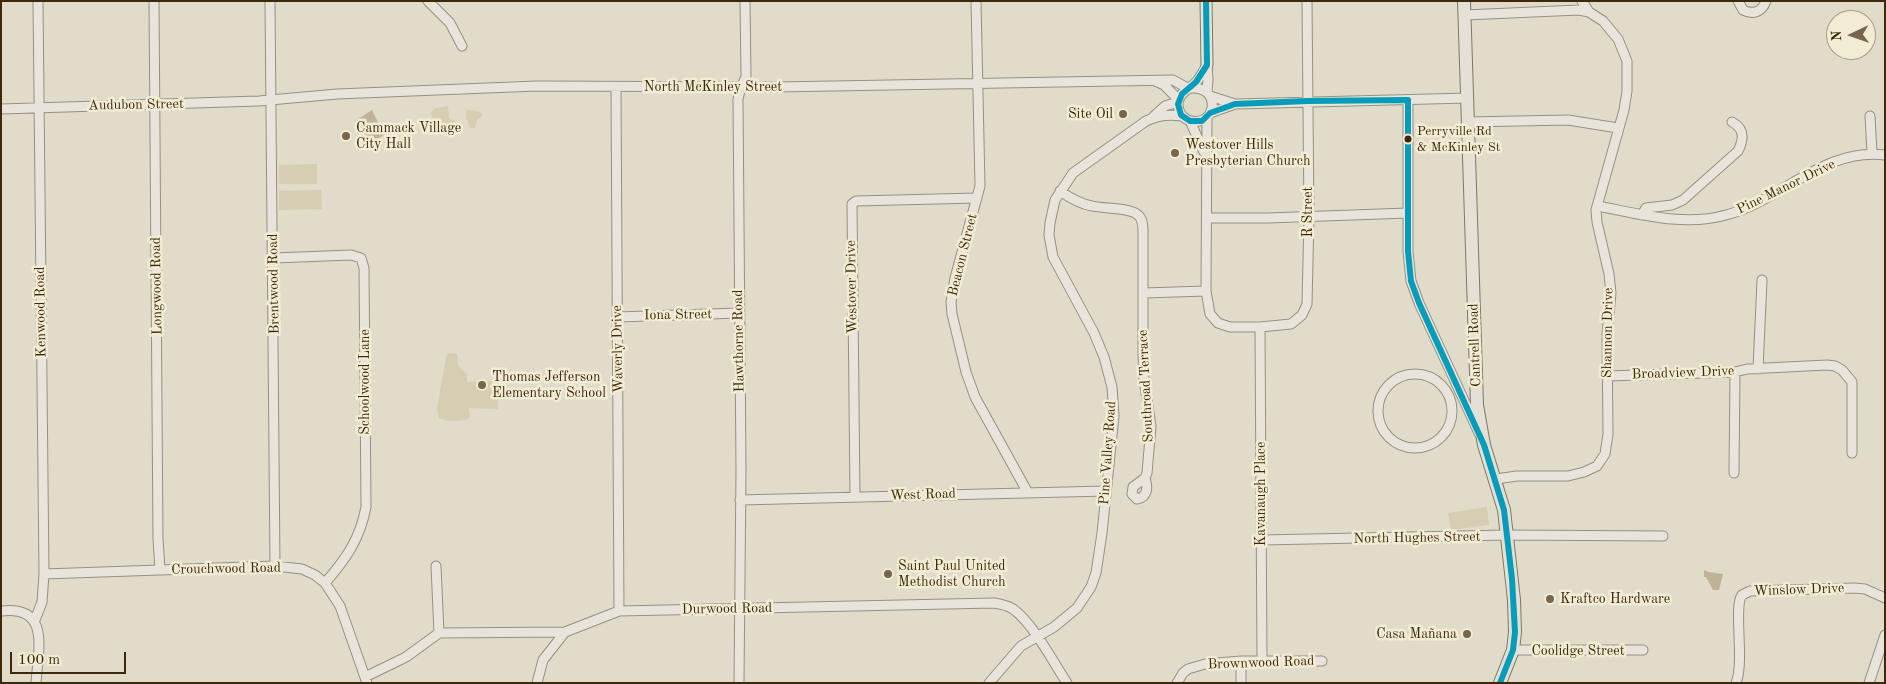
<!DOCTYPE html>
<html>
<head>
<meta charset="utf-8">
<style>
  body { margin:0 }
  #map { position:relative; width:1886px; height:684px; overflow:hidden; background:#e1dbc9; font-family:"Old Standard TT",serif }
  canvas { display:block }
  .frame { position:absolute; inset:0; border:2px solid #3d2909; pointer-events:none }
  .north { position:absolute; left:1826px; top:10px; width:50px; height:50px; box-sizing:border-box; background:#f2ecd5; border:1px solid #aa9e83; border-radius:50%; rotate:267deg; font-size:14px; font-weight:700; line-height:20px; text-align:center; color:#3d2909 }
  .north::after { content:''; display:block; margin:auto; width:18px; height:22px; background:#76674c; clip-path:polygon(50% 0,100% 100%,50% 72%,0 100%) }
  .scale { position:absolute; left:10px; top:652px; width:116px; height:22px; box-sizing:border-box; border:2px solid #3d2909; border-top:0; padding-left:6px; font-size:15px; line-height:18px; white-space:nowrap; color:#3d2909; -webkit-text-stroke:4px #f2ecd5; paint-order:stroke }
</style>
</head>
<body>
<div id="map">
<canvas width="1886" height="684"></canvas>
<div class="frame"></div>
<div class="north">N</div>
<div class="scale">100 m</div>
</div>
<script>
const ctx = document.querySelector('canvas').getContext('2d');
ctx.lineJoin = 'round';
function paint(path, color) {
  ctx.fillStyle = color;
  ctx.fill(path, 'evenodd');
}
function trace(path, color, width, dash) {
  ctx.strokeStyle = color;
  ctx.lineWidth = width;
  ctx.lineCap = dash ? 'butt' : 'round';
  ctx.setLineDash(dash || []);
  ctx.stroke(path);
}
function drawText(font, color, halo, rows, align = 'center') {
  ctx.font = font + ' "Old Standard TT",serif';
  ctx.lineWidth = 5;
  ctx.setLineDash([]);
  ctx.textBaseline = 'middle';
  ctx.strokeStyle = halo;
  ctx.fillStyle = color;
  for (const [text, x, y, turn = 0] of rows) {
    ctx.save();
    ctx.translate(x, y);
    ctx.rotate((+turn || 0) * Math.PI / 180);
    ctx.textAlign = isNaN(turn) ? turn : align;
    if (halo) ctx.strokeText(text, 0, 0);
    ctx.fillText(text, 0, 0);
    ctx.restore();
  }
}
paint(new Path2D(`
  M448,106L449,119L455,121V128L443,132L433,121L431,112L435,108Z
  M468,110L478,111L482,114L481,117L477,120L475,128H470L468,121L466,120V112Z
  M317,164V184H279V165Z
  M321,190L322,209L279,210V191Z
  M449,353L457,354L458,366L467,374V382L498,381V409L469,408L470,417C463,423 448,422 439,418L437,409L446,357Z
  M1487,507L1489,525L1451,530L1448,513Z`), '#d6cdb2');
paint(new Path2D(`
  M372,110L384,135L370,143L355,121Z
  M1704,570L1709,572L1723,574L1719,590H1713L1706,577H1704Z`), '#bfb397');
const street = new Path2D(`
  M154,1L158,539L160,570
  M270,1L275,566
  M428,1L450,23L462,46
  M976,1L980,186L955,278L951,302L952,314L966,372L975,397L1028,493
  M1582,1L1589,12
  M1738,1L1743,10C1753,15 1762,12 1766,1
  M1465,15L1579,10L1589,12L1603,21L1618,39L1627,61V91L1624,110L1596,210L1597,222L1609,274L1611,293L1607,334L1608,434L1605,454L1597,466L1584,472L1568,476H1517L1496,479
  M1207,65L1208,79L1207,92
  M1155,81L1164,85L1179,100
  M616,87L619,611
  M1191,88C1203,87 1214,94 1212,108C1208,128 1178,125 1178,104C1178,93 1190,89 1197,81C1201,76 1204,70 1207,65
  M1210,96L1235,104
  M1408,100V251L1411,281L1419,303L1479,433
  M1,109L259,101L337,94L537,86L776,87L1173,80L1189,89
  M1210,113L1235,104L1468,98
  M1870,116L1872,153
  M1153,117L1165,106L1178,102
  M1207,117L1206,291L1210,314L1218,323L1230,327H1260L1291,324L1302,315L1307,304L1309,217L1307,1
  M1190,121L1204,152
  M1468,122L1568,120L1618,128
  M1060,191C1070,198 1080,204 1092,206C1104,209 1130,207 1138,215C1143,219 1143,227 1143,233V355L1144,380L1151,426L1147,473L1145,478
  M1598,206C1640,214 1684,227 1726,215C1781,201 1824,147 1885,155
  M1642,215L1646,208L1672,205L1683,200L1738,151C1744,139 1745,129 1732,122
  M1207,218H1268L1408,213
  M274,258L351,255L361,258L364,268L366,507C360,539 346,559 325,583
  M1144,293L1206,291
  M617,317L739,313
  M1260,327L1262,661
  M1758,369L1762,280
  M1378 411a37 37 0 1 1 74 0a37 37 0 1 1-74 0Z
  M1607,376L1735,372L1747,369L1827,365L1835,366L1842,370L1852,382V453
  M1734,473L1735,372
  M1145,478C1148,487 1148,497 1137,499L1132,494L1133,487Z
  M855,497L852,204L856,201L977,198
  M740,500L1106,491
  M1261,540L1507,535L1663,536
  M436,566L439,633
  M44,574L275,566L302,569L315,575L325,583L340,606L367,683
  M1,611C51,605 38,650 36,683
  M35,620L42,602L44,574L38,1
  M1513,650H1643
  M365,677L406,657L439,633L565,632L619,611L994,603C1001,604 1007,605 1013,609C1033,623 1053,662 1067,683
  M537,683L543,660L565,632
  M739,683L741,469L738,99L741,87L746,77L745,1
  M989,683L1021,646L1054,627L1077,608L1091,587L1096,573L1102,533L1114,416L1112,387L1104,357L1094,333L1053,257L1049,235L1050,223L1055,200L1073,173L1146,121C1158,115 1169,114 1182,116
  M1177,683L1183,673L1188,669L1205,664L1241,661H1322
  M1241,683V661
  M1736,683C1745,661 1733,606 1742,595L1750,591L1854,588L1865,589L1885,598
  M1869,683L1885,635`);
const secondary = new Path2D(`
  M1206,1L1207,65`);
const primary = new Path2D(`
  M1464,1L1477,405L1484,445L1504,510L1514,600L1515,632L1513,650L1500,683`);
trace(street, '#969081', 11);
trace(secondary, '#7d7769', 13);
trace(primary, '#7d7769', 14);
trace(street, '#e8e4db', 9);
trace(secondary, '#e8e4db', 11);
trace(primary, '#e4e0d5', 12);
trace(new Path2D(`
  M1206,1L1207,65L1196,82L1182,94L1178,104L1181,115L1190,121H1202L1210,113L1235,104L1307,101L1408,100
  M1408,100V251L1411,281L1419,303L1484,445L1504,510L1512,579L1515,632L1513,650L1500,683`), '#069cba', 6);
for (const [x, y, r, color] of [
  [1123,114,5,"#76674c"],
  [346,136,5,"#76674c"],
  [1408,139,4.5,"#3d2909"],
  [1175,153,5,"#76674c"],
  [482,385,5,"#76674c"],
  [888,574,5,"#76674c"],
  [1550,599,5,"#76674c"],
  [1467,634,5,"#76674c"]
]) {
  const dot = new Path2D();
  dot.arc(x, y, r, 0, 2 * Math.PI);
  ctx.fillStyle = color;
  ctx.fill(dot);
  trace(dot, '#f2ecd5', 2);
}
drawText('13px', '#3d2909', '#f2ecd5', [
  ["Perryville Rd",1417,132],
  ["& McKinley St",1417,148]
], 'left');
drawText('14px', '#3d2909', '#f2ecd5', [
  ["North McKinley Street",713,87],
  ["Audubon Street",136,105,-1],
  ["Pine Manor Drive",1786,187,-26],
  ["R Street",1308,212,-90],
  ["Beacon Street",963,255,-76],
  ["Brentwood Road",274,284,-91],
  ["Longwood Road",157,286,-91],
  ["Westover Drive",852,287,-91],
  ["Kenwood Road",41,312,-91],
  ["Iona Street",678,315,-1],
  ["Shannon Drive",1608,333,-89],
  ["Hawthorne Road",739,341,-91],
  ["Cantrell Road",1475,345,-92],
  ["Waverly Drive",618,349,-91],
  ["Broadview Drive",1683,373,-2],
  ["Schoolwood Lane",365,382,-90],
  ["Southroad Terrace",1146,386,-93],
  ["Pine Valley Road",1108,453,-86],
  ["Kavanaugh Place",1261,494,-90],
  ["West Road",923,495,-2],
  ["North Hughes Street",1417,538,-1],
  ["Crouchwood Road",226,569,-1],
  ["Winslow Drive",1799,590,-2],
  ["Durwood Road",727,609,-1],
  ["Coolidge Street",1578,651],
  ["Brownwood Road",1261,663,-2]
]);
drawText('14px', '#3d2909', '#f2ecd5', [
  ["Site Oil",1113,114,"right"],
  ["Cammack Village",356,128],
  ["City Hall",356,144],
  ["Westover Hills",1185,145],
  ["Presbyterian Church",1185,161],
  ["Thomas Jefferson",492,377],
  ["Elementary School",492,393],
  ["Saint Paul United",898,566],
  ["Methodist Church",898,582],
  ["Kraftco Hardware",1560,599],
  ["Casa Mañana",1457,634,"right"]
], 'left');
</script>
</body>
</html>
